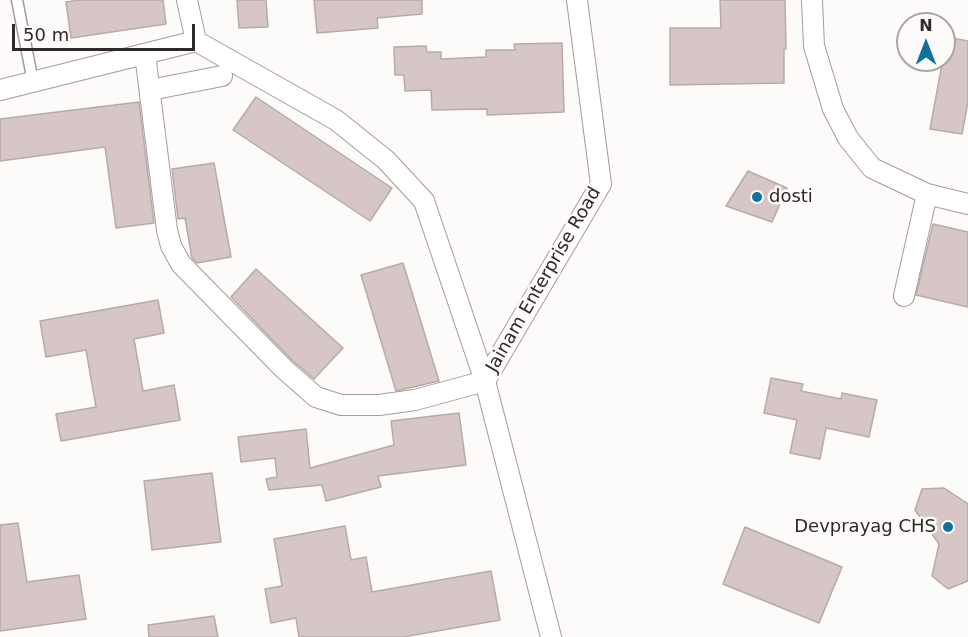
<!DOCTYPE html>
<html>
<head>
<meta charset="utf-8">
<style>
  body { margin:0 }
  #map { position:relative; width:968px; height:637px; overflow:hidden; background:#fdfafa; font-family:"DejaVu Sans",sans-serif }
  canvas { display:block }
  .north { position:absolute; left:896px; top:12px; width:60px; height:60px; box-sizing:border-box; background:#fdfafa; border:2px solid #aba6a6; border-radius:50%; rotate:0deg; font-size:16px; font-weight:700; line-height:24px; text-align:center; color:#2f2929 }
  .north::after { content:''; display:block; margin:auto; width:21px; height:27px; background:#10719e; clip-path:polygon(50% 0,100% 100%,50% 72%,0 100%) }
  .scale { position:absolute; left:12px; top:24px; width:183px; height:27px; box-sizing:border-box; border:3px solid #2f2929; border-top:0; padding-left:8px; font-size:18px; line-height:21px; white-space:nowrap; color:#2f2929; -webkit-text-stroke:4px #fdfafa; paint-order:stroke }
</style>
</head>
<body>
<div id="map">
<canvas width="968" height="637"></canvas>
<div class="north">N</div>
<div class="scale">50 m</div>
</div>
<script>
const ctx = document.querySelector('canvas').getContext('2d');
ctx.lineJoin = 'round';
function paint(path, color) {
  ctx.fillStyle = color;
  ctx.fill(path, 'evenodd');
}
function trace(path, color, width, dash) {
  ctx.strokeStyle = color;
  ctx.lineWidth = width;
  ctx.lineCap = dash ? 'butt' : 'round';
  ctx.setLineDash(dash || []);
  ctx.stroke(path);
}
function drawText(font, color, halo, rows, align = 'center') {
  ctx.font = font + ' "DejaVu Sans",sans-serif';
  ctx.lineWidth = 5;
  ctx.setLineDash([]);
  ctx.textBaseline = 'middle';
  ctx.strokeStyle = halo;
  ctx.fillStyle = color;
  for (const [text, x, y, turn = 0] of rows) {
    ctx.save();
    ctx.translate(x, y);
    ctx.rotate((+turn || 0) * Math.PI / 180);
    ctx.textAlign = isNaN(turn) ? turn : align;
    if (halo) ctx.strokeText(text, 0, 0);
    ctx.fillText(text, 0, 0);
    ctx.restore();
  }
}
const building = new Path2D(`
  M80,0H163L166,24L71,38L66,2Z
  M237,0H266L268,27L239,28Z
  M314,0H422V14L377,18L378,28L317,33Z
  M720,0H785L786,49H784V83L670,85V28H721Z
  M947,37L968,41V102L962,134L930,129Z
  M562,43L564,112L487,115V109L432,110L431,90L405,91L404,75H395L394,47L426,46L427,52H441V59L486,57V50H515L514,44Z
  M256,97L392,188L370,221L233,130Z
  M139,102L154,223L116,228L105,147L0,161V119Z
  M214,163L231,257L197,263L192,258L185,218L178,219L172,169Z
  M748,171L787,188L772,222L726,206Z
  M933,224L968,232V307L916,295Z
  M403,263L439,381L396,391L361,275Z
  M256,269L343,348L314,379L292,360L231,297Z
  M158,300L164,333L134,339L143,391L174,385L180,420L61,441L56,414L96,407L86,350L46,357L40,321Z
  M771,378L803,384L801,391L841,399L842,393L877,400L869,437L826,428L820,459L790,453L797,420L764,413Z
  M459,413L466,465L378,476L381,487L326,501L322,485L269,490L266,479L277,477L275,458L241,462L238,437L306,429L310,468L394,445L391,421Z
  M212,473L221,542L152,550L144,481Z
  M944,488L968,504V581L948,589L932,576L939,544L915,510L922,489Z
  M18,523L27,582L79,575L86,619L0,631V525Z
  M345,526L351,560L366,557L372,592L491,571L500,620L403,637H299L296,618L271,623L265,589L282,586L274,539Z
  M745,527L842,567L819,623L723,584Z
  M214,616L218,637H149L148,625Z`);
paint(building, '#d6c6c6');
trace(building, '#b9aaaa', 1.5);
const lane = new Path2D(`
  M17,0L33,82`);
const street = new Path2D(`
  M187,0L196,41
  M812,0L814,46L833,109L848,138L872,168L927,194L968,204
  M196,41L336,120L386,160L424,201L485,381L551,637
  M145,54L167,230L171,246L181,264L284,369L316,397L341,405H379L415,400L485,381L601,184L577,0
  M0,90L196,41
  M150,90L222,76
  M904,296L927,194`);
trace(lane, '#a99a9a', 13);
trace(street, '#a99a9a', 22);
trace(lane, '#fff', 10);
trace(street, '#fff', 20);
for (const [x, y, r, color] of [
  [757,197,6,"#10719e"],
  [948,527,6,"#10719e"]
]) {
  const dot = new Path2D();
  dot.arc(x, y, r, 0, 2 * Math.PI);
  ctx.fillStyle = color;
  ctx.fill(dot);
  trace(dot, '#fdfafa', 2);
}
drawText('18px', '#2f2929', '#fdfafa', [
  ["dosti",769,197],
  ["Devprayag CHS",936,527,"right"]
], 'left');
drawText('18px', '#2f2929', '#fdfafa', [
  ["Jainam Enterprise Road",544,280,-60]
]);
</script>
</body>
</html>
